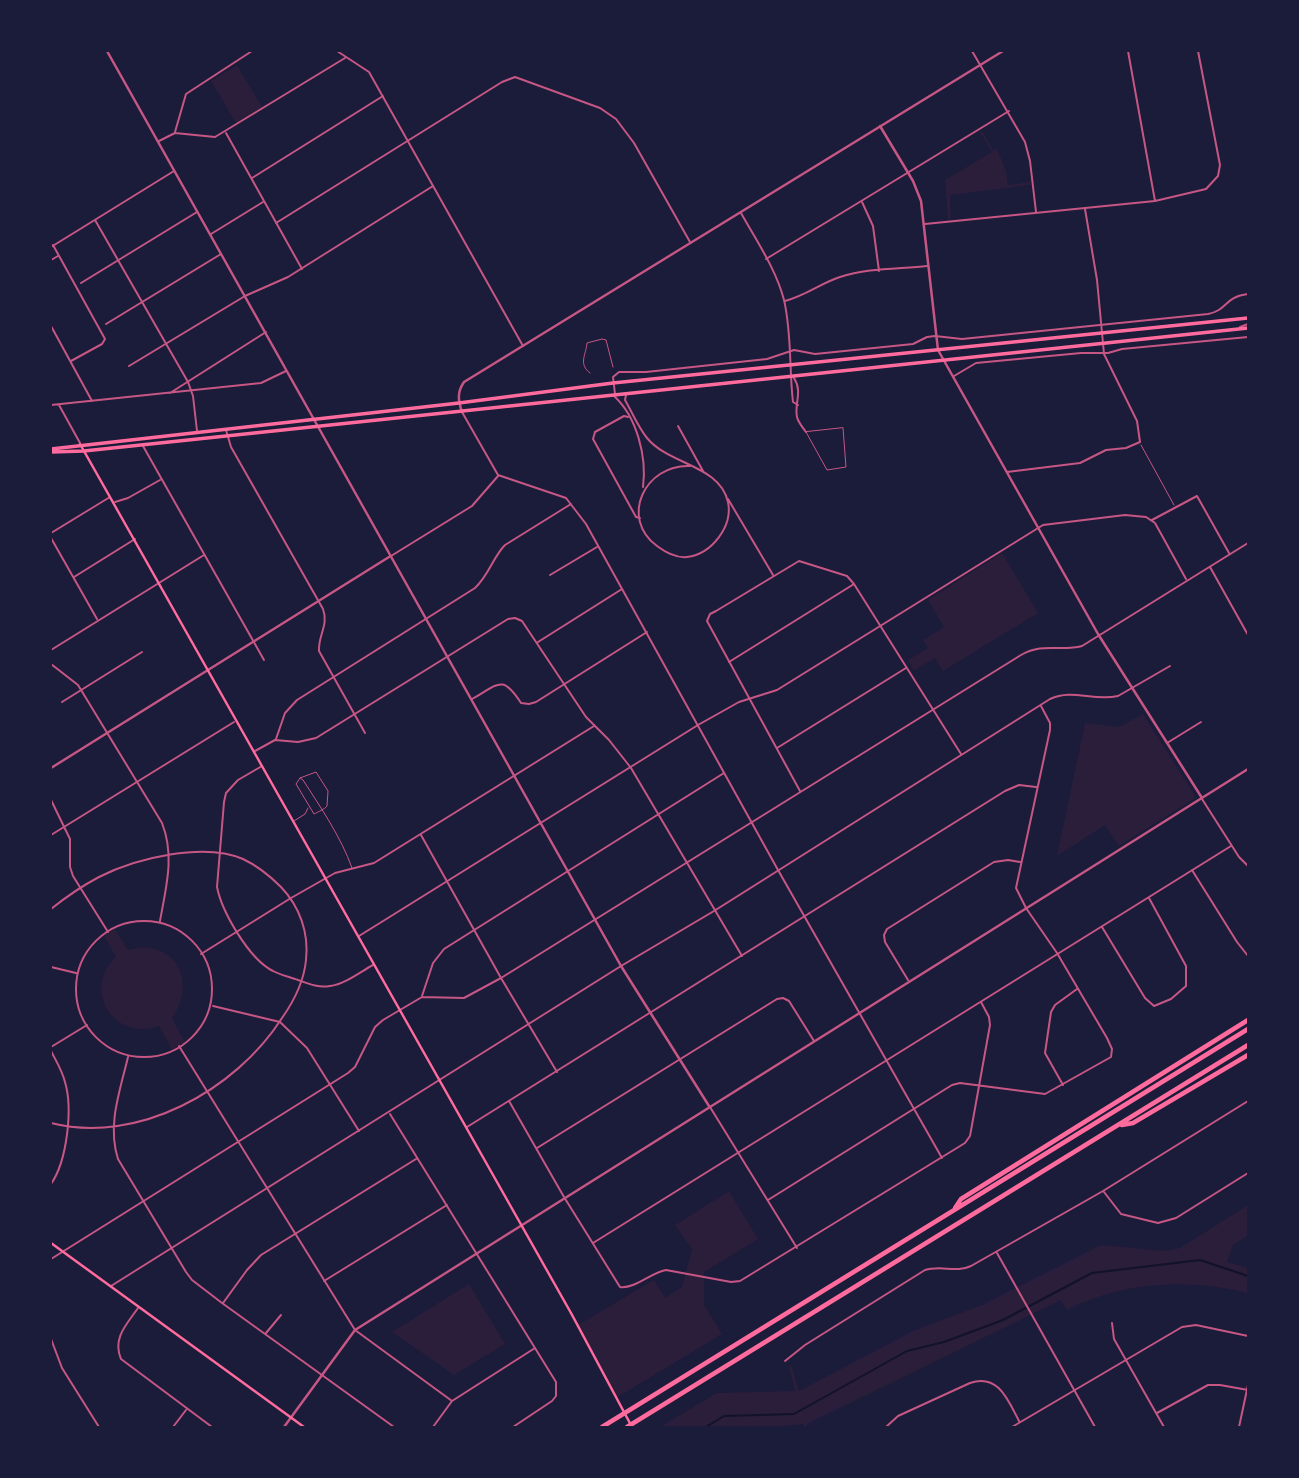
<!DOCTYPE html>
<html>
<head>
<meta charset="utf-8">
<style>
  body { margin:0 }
  #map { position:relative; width:1299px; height:1478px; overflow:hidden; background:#1b1b3a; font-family:Merriweather,serif }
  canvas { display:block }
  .frame { position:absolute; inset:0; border:52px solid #1b1b3a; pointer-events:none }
</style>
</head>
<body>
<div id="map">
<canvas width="1299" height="1478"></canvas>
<div class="frame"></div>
</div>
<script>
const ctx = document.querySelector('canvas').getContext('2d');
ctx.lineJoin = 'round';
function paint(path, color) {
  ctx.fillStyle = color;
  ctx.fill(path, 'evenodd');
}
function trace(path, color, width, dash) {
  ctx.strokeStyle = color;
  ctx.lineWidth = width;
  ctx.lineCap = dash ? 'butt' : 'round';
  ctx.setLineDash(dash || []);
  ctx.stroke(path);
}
paint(new Path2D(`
  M237,65L262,107L236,123L211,81Z
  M982,131L993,150L997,149L1006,171L1008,185L1030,182V185L950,195L951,219H948L945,180L992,152L980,132Z
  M1002,553L1038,613L943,671L935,658L914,671L908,660L928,648L923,640L944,627L928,600Z
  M1143,714L1194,794V799L1119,846L1105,825L1057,856L1085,723L1119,727Z
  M115,929L128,950C173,936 199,981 172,1018L185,1042L172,1050L159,1026C114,1042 81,990 116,957L104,936Z
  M729,1191L758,1239L704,1272V1305L722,1334L616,1398L578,1325L654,1280L665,1298L682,1287L692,1249L675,1225Z
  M1248,1205V1235L1233,1245L1227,1262L1248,1268V1293C1188,1278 1123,1281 1067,1310L1061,1300L807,1424V1427H804L803,1424L774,1427H660L717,1393L795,1391L789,1367L791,1365L799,1391L913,1331L982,1305L1101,1245L1164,1251L1180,1248Z
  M469,1284L505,1344L454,1375L392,1332Z`), '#2a1e3b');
trace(new Path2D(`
  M706,1427L724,1416L794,1414L907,1351L944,1342L1003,1320L1092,1273L1200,1260L1248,1276`), '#12122b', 2);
trace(new Path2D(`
  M590,373C578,364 586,355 587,343L602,339L606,340L613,367
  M843,428L846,467L827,470L806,432Z
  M1141,445L1174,505
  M300,778L316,772L328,791L327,806C325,809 318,812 314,814L296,784L300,778L303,780C321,808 341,837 352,868
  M294,821L305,814L308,808`), '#c65784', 1);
trace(new Path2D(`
  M337,51L369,72L523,346
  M972,51L1025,142L1030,161L1036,212
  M1128,51L1155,201
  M175,132L186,94L252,51
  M226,133L302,269
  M159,141L175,133L215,137L345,58
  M252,178L383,96
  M862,202L873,226L879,271
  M741,213C756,240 776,269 784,300C792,334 789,369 793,402L798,405
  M95,220L188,382L193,396L197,431
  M276,223L502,82L515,77L600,108L616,119L634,143L690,242
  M925,224L1155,201L1206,189L1218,176L1220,165L1198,51
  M211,234L263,202
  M53,245L105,339L102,344L71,361
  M51,247L174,171
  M766,259L1009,111
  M51,260L58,256
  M81,283L197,212
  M785,301C807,295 821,283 840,277C867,268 899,269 927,266
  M106,324L221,254
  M51,326L92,401
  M1240,327L1248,324
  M129,366L245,296L288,277L433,186
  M954,376L976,363L1081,353H1108L1122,349L1248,337
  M794,378C803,392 794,404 797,417C798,422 803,428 806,432
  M170,393L266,332
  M615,394L613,377L619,372H646L767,359L794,350L815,354L913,344L927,337L935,336L962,339L1208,314C1228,310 1224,297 1248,294
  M626,395L625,400C632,412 638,427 647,438C669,465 720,465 728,502C733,526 712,554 687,557C677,558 665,552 657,546C619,518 645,464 690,466
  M614,396C637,417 647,457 643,487
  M51,405L261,383L286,371
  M59,405L80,443
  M462,412L498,475L566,498L586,524L778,870L942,1158
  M628,417L624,416L595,432L593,439L636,517L640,518
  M678,426L703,471
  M226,430L231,447L323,609C329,625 318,635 319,651L365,733
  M143,446L264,660
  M1007,472L1080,463L1106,450L1126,448L1140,442L1137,421L1104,354L1097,280L1085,209
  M728,499L773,575
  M115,502L128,498L160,480
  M1152,520L1197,496L1229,553
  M51,533L110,497
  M51,538L97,619
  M391,556L472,506L498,476
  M1210,567L1248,635
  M550,575L597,547
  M74,577L135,539
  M538,642L622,589
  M51,650L204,555
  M729,662L854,584
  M51,664L78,685L162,823C175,856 166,887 160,921
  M472,699C499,684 502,674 521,703L529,704L536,702L647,632
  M62,702L142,652
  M276,739L285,713L297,700L475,588C489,575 493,557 505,545L571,504
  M1167,743L1201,722
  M777,748L906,668
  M255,751L275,740L298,742L316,738L508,619L515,618L522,621L586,717L609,740L631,768L742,956
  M262,766L238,780L226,793L224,802L217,887C222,912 249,959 273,971C280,975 290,977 298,980C309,984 318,988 330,986C345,984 360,972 373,965
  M800,791L707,621L710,614L716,611L799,561L847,576L854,584L961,754
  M1202,799L1239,857L1248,866
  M51,800L70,839V867L73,876L108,932
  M51,835L234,722
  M421,835L501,978L557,1072
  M1192,870L1237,942L1248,956
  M51,909C66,897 82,886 99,877C136,858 204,842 243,859C258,866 270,876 281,887C300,907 309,933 306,960C304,981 294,1001 282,1018C236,1090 138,1145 51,1123
  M76 989a68 68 0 1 1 136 0a68 68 0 1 1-136 0Z
  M1102,927L1145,998L1154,1006L1171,999L1186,986V966L1149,898
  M359,936L698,725L739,702L777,690L1043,525L1125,515L1146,517L1155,523L1160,532L1186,579
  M201,954L291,898L335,873L374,863L594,726
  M51,967L76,973
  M908,980L885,942L884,935L887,929L994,862L1008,860L1020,862
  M422,996L433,963L444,949L724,773
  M213,1006L280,1022L307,1048L359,1131
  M179,1046L355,1330L452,1401
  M51,1047L87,1025
  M51,1051C56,1061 62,1070 65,1082C73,1109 67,1161 51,1184
  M128,1057C120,1091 107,1125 118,1159L186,1272L192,1280L222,1303L394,1427
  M1063,1085L1045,1053L1051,1012L1055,1005L1077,989
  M509,1101L564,1197L620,1287C635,1289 650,1273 666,1270L731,1282L740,1281L965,1143L970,1136L990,1025L989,1017L981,1002
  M710,1107L797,1248
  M390,1114L556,1382V1396L552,1401L513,1427
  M467,1127L1005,791L1019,785L1036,787
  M537,1148L777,999L783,998L789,1001L814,1041
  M1104,1192L1121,1214L1158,1223L1176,1218L1248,1173
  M768,1200L952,1085L960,1083L1045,1094L1111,1057L1112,1049L1107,1038L1057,953L1026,908L1016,888L1050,730V723L1041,706
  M593,1243L1231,846
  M997,1253L1095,1427
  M51,1259L348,1073L355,1067L375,1027L383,1020L422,997L464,998L501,978L1021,655C1044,642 1059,652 1082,646L1248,543
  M324,1281L447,1205
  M111,1286L621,966L714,911L1050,699C1073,688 1093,702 1118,696L1170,666
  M223,1303L247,1270L261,1255L416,1159
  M138,1308C127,1324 112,1338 121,1359L212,1427
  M1112,1323L1114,1339L1164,1427
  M266,1333L281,1315
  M51,1339L62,1368L99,1427
  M785,1361L805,1345L925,1270C941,1265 956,1273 971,1266L1103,1191L1248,1101
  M1157,1413L1208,1385H1220L1248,1390
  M173,1427L186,1410
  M433,1427L452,1401L535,1348
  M886,1427L898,1416L970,1383C998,1373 1008,1400 1019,1421
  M1012,1427L1182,1327L1196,1325L1248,1336
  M1239,1427L1248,1385`), '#c65784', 2);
trace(new Path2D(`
  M107,51L621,966L709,1106
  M880,126L913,181L921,201L938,350L1098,634L1202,798
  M462,412C458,400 457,392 464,382L1003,51
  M51,768L389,557
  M284,1427L355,1330L1248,769`), '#c65784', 2.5);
trace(new Path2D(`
  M80,444L571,1313L632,1427
  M51,1243L304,1427`), '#ff6b9d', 2.5);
trace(new Path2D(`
  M51,449L459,403L613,383L1248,318
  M51,452L84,451L1248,328`), '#ff6b9d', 3.5);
trace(new Path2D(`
  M1122,1125L1133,1123L1248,1055
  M955,1208L961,1199L1248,1020
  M602,1427L1248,1029
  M627,1427L1248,1045`), '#ff6b9d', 4.5);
</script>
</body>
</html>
